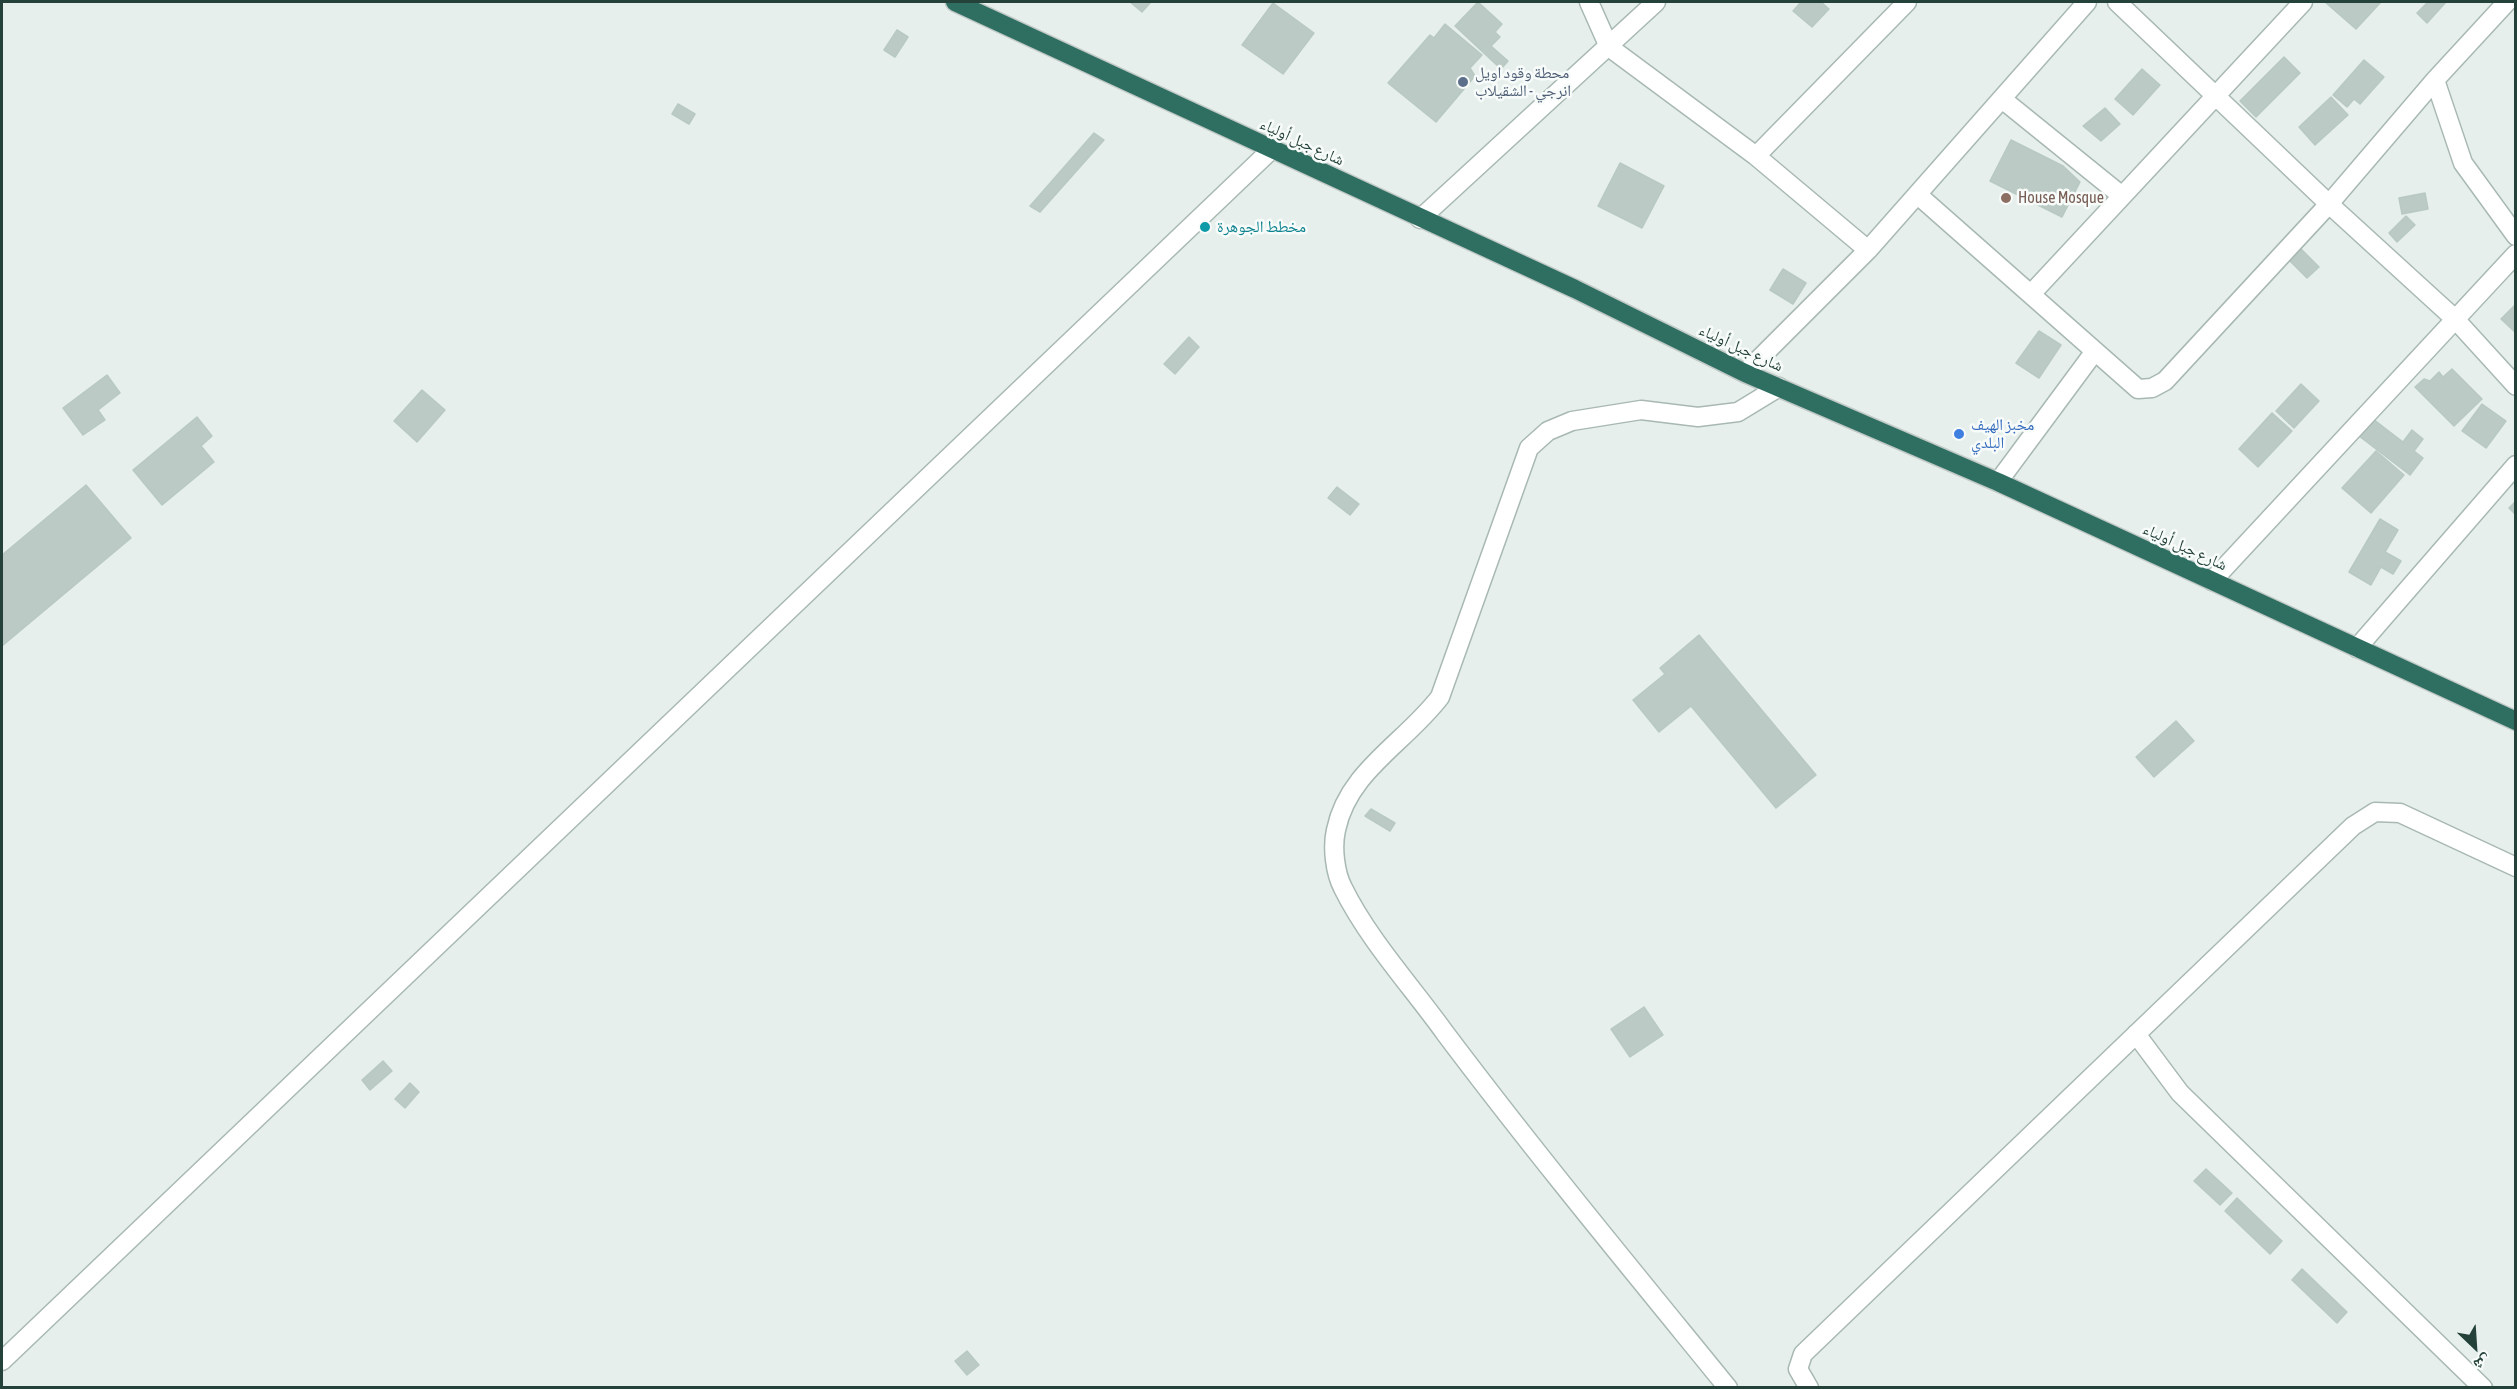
<!DOCTYPE html>
<html>
<head>
<meta charset="utf-8">
<style>
  body { margin:0 }
  #map { position:relative; width:2517px; height:1389px; overflow:hidden; background:#e6efeb; font-family:"Asap Condensed","Noto Naskh Arabic",sans-serif }
  canvas { display:block }
  .frame { position:absolute; inset:0; border:3px solid #24423a; pointer-events:none }
  .north { position:absolute; left:2445px; top:1317px; width:60px; height:60px; -webkit-text-stroke:4px #f7fbf9; paint-order:stroke; rotate:155deg; font-size:16px; font-weight:700; line-height:24px; text-align:center; color:#24423a }
  .north::after { content:''; display:block; margin:auto; width:21px; height:27px; background:#24423a; clip-path:polygon(50% 0,100% 100%,50% 72%,0 100%) }
</style>
</head>
<body>
<div id="map">
<canvas width="2517" height="1389"></canvas>
<div class="frame"></div>
<div class="north">ش</div>
</div>
<script>
const ctx = document.querySelector('canvas').getContext('2d');
ctx.lineJoin = 'round';
function paint(path, color) {
  ctx.fillStyle = color;
  ctx.fill(path, 'evenodd');
}
function trace(path, color, width, dash) {
  ctx.strokeStyle = color;
  ctx.lineWidth = width;
  ctx.lineCap = dash ? 'butt' : 'round';
  ctx.setLineDash(dash || []);
  ctx.stroke(path);
}
function drawText(font, color, halo, rows, align = 'center') {
  ctx.font = font + ' "Asap Condensed","Noto Naskh Arabic",sans-serif';
  ctx.lineWidth = 5;
  ctx.setLineDash([]);
  ctx.textBaseline = 'middle';
  ctx.strokeStyle = halo;
  ctx.fillStyle = color;
  for (const [text, x, y, turn = 0] of rows) {
    ctx.save();
    ctx.translate(x, y);
    ctx.rotate((+turn || 0) * Math.PI / 180);
    ctx.textAlign = isNaN(turn) ? turn : align;
    if (halo) ctx.strokeText(text, 0, 0);
    ctx.fillText(text, 0, 0);
    ctx.restore();
  }
}
const building = new Path2D(`
  M1130,2H1151L1142,12Z
  M1478,2L1502,24L1495,32L1500,37L1491,46L1508,61L1501,69L1455,26Z
  M1801,2H1821L1829,9L1812,27L1793,11Z
  M2325,2H2381L2356,29Z
  M2428,2H2446L2427,23L2417,13Z
  M1273,3L1314,33L1283,74L1242,45Z
  M1445,24L1482,55L1470,68L1475,76L1436,122L1388,83L1430,35L1434,38Z
  M897,30L908,37L895,57L884,50Z
  M2284,57L2300,73L2256,117L2240,101Z
  M2364,60L2384,77L2360,104L2354,99L2347,107L2333,95Z
  M2142,69L2160,85L2133,115L2115,99Z
  M2331,97L2348,115L2315,145L2299,127Z
  M678,104L695,114L689,124L672,114Z
  M2105,108L2120,124L2101,141L2083,126Z
  M1094,133L1104,140L1040,212L1030,206Z
  M2011,140L2063,166L2080,182L2062,217L1990,181Z
  M1620,163L1664,186L1642,228L1598,206Z
  M2425,193L2428,209L2402,214L2399,198Z
  M2406,216L2415,225L2397,242L2389,233Z
  M2296,244L2319,267L2307,278L2285,256Z
  M1783,269L1806,283L1793,304L1770,290Z
  M2516,304V333L2501,319Z
  M2039,331L2061,345L2039,378L2016,363Z
  M1189,337L1199,347L1175,374L1164,364Z
  M2452,369L2482,399L2454,426L2415,387L2424,379L2430,381L2439,372L2443,377Z
  M107,375L120,393L98,410L105,420L83,435L63,408Z
  M2301,384L2319,401L2294,428L2276,411Z
  M422,390L445,410L417,442L394,421Z
  M2482,404L2506,421L2486,448L2462,431Z
  M2272,413L2292,431L2258,467L2239,449Z
  M197,417L212,436L201,446L214,462L162,505L133,470Z
  M2373,419L2403,442L2412,430L2423,439L2414,451L2423,458L2410,475L2359,436Z
  M2376,451L2404,475L2371,513L2342,488Z
  M86,485L131,538L2,646V555Z
  M1337,487L1359,504L1350,515L1328,498Z
  M2516,501V515L2509,508Z
  M2380,519L2398,530L2385,552L2401,561L2393,574L2381,567L2371,585L2349,572Z
  M1699,635L1816,775L1776,808L1691,706L1659,732L1633,700L1665,674L1660,668Z
  M2176,721L2194,741L2154,777L2136,757Z
  M1371,809L1395,823L1390,831L1365,816Z
  M1644,1007L1663,1035L1630,1057L1611,1029Z
  M383,1061L392,1071L370,1090L362,1080Z
  M410,1083L419,1092L405,1108L395,1099Z
  M2206,1169L2232,1193L2220,1205L2194,1181Z
  M2237,1198L2282,1241L2270,1254L2225,1211Z
  M2302,1269L2347,1312L2337,1323L2292,1280Z
  M967,1351L979,1365L967,1375L955,1361Z`);
paint(building, '#bbcac4');
trace(building, '#b8c9c2', 1.5);
const minor = new Path2D(`
  M1589,2L1609,47L1756,156L1868,250
  M2117,2L2329,204L2455,319L2516,386
  M2435,80L2463,163L2516,236
  M2002,99L2122,196
  M1756,156L1907,2
  M1918,195L2138,389L2152,388L2165,381L2329,204L2435,80L2507,2
  M1420,219L1656,2
  M2031,294L2303,2
  M1745,373L1868,250L2087,2
  M1998,482L2095,351
  M2212,581L2516,254
  M2357,648L2516,465
  M2136,1034L2180,1093L2483,1388
  M2,1361L1272,149
  M1728,1388C1632,1270 1536,1154 1445,1033C1412,987 1368,939 1343,888C1335,873 1332,847 1336,830C1348,771 1405,743 1440,697L1529,448L1548,431L1572,421L1641,410L1698,417L1738,412L1779,387
  M1809,1388L1798,1369L1803,1354L2353,826L2375,812L2400,813L2516,867`);
const highway = new Path2D(`
  M955,2L1575,289L1745,373L1998,482L2516,721`);
trace(minor, '#a8b8b2', 21);
trace(highway, '#c2cac8', 21);
trace(minor, '#fff', 18);
trace(highway, '#2f6f62', 18);
for (const [x, y, r, color] of [
  [1463,82,6,"#5c6f8a"],
  [2006,198,6,"#8d6e63"],
  [1205,227,6,"#0f9aa8"],
  [1959,434,6,"#3f7fe0"]
]) {
  const dot = new Path2D();
  dot.arc(x, y, r, 0, 2 * Math.PI);
  ctx.fillStyle = color;
  ctx.fill(dot);
  trace(dot, '#f7fbf9', 2);
}
drawText('16px', '#4e5e75', '#f7fbf9', [
  ["محطة وقود اويل",1475,73],
  ["انرجي - الشقيلاب",1475,91]
], 'left');
drawText('16px', '#24423a', '#f7fbf9', [
  ["شارع جبل أولياء",1302,142,25],
  ["شارع جبل أولياء",1741,348,25],
  ["شارع جبل أولياء",2185,547,25]
]);
drawText('16px', '#785e54', '#f7fbf9', [
  ["House Mosque",2018,198]
], 'left');
drawText('16px', '#0d838f', '#f7fbf9', [
  ["مخطط الجوهرة",1217,227]
], 'left');
drawText('16px', '#366cbe', '#f7fbf9', [
  ["مخبز الهيف",1971,425],
  ["البلدي",1971,443]
], 'left');
</script>
</body>
</html>
